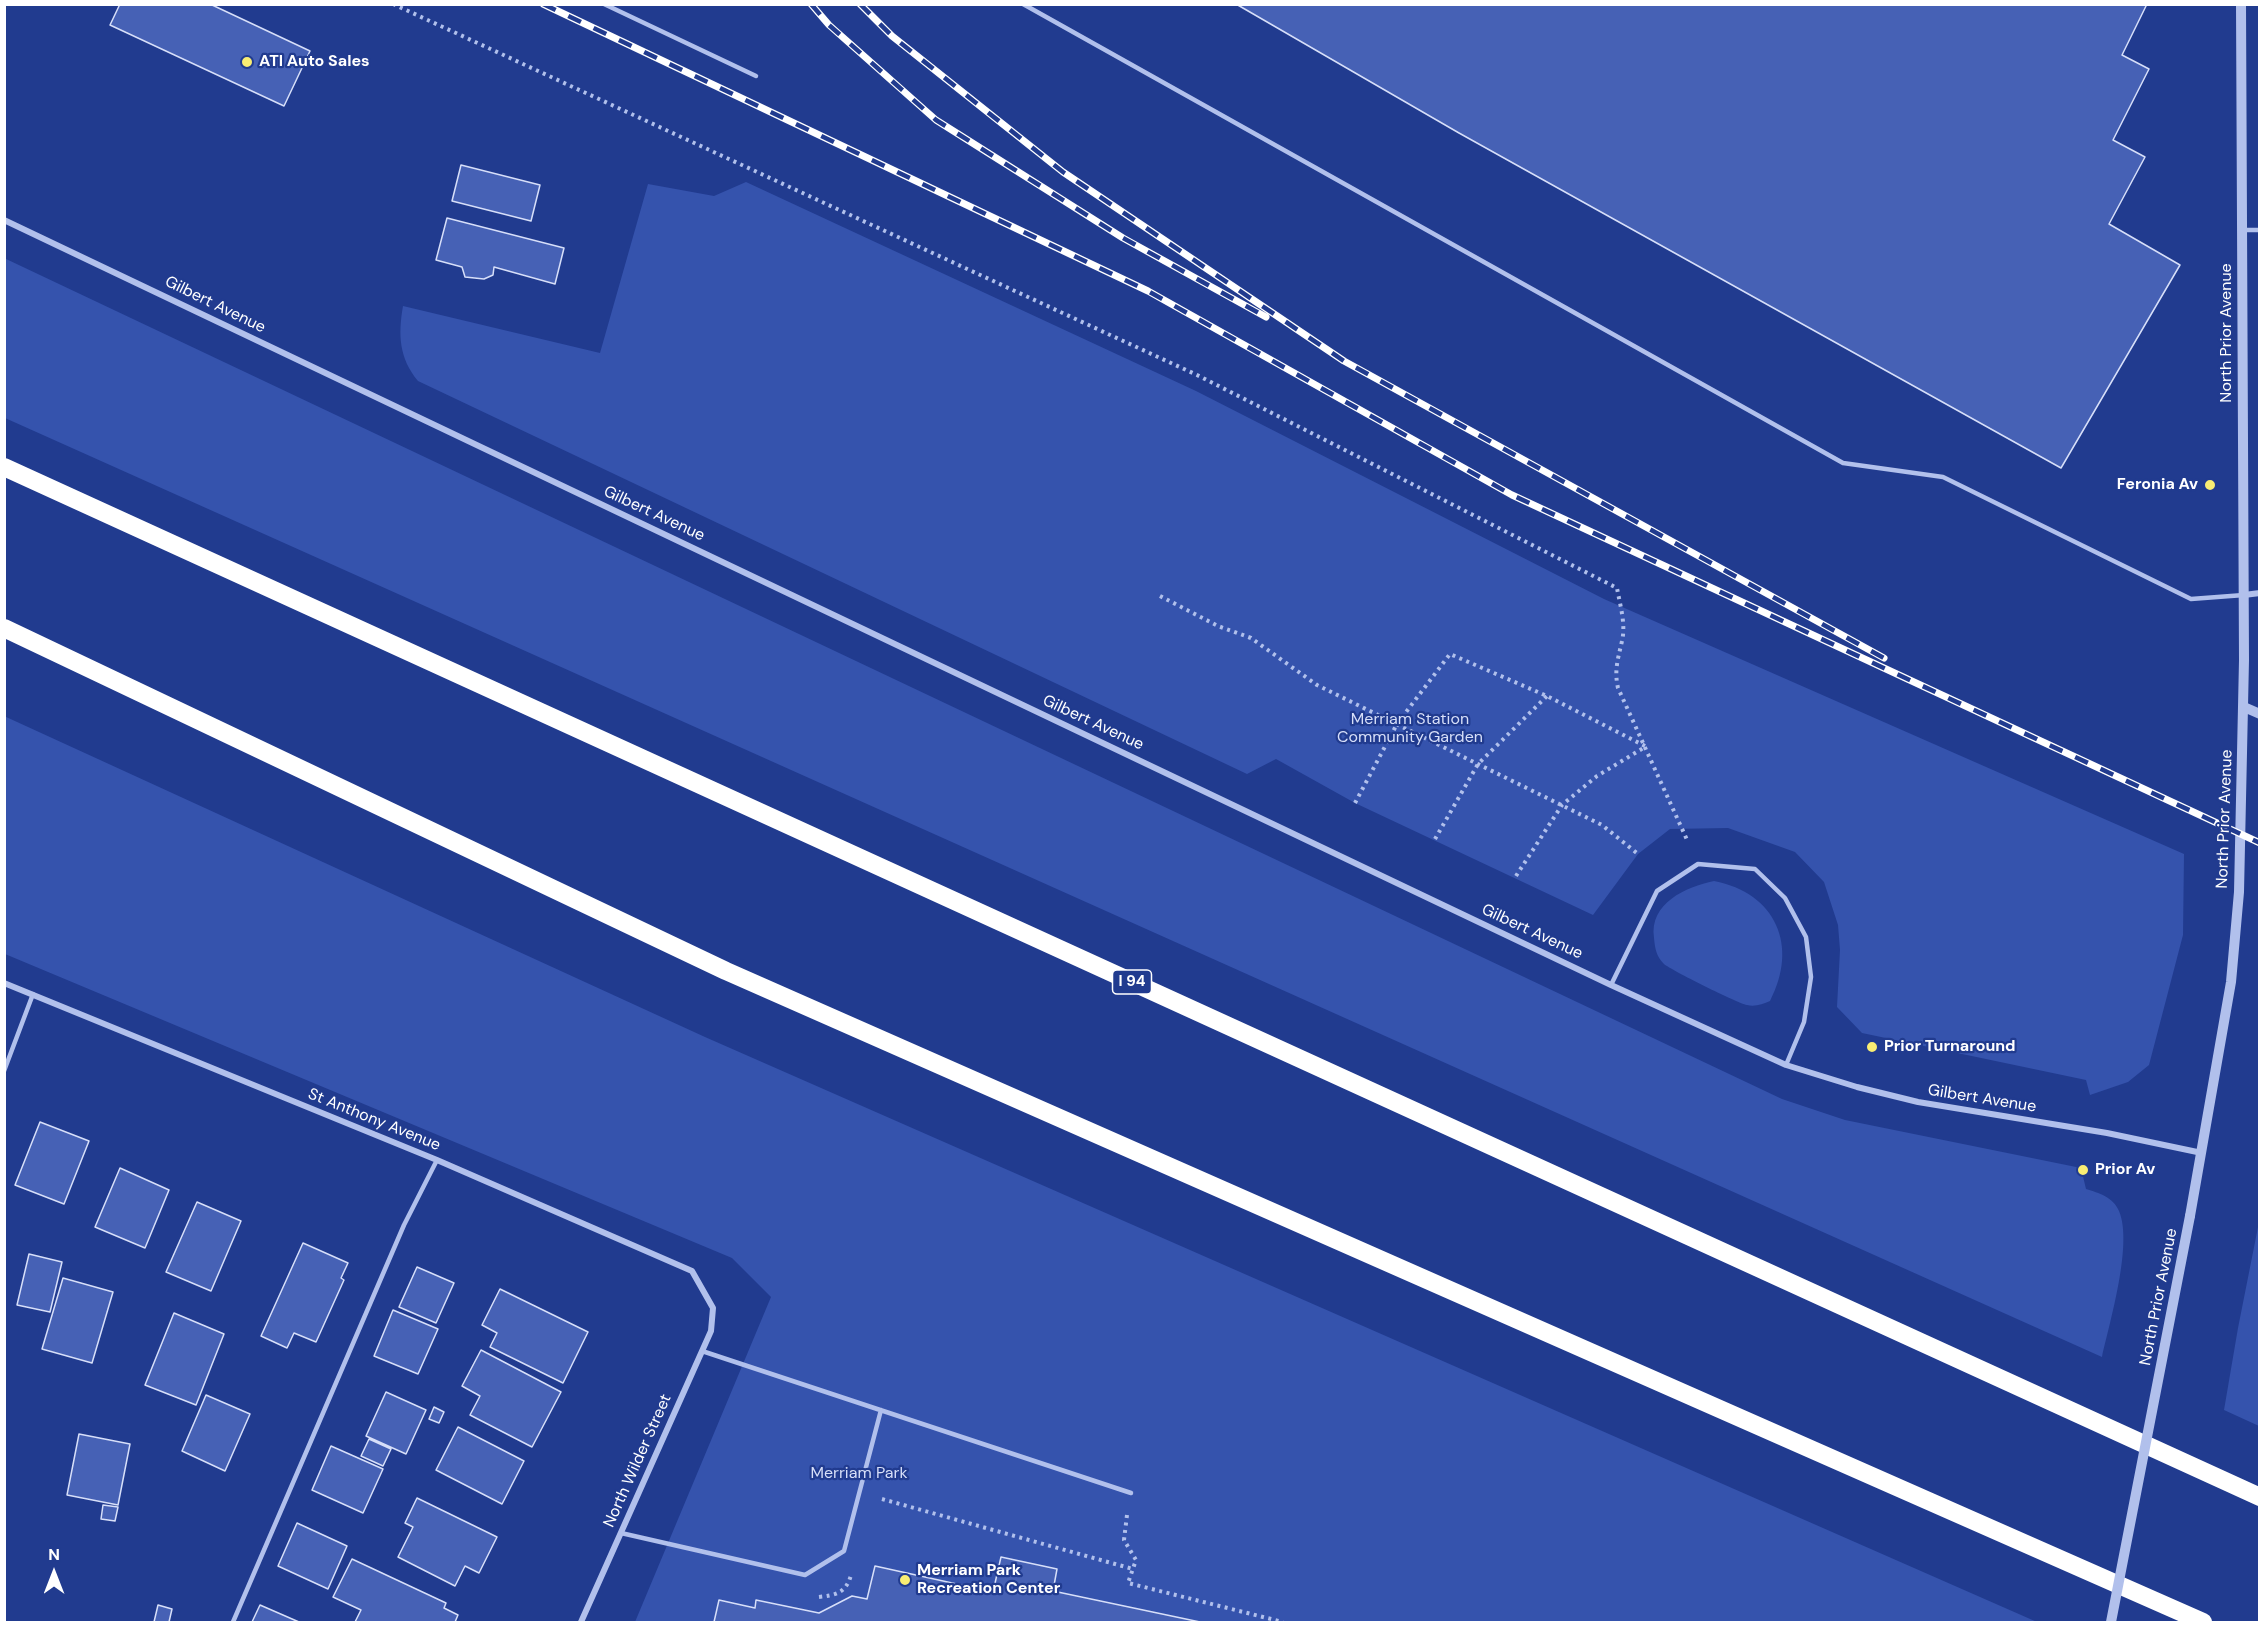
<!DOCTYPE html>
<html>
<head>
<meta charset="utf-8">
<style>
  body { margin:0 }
  #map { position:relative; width:2264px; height:1627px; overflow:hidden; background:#213b8f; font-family:"DM Sans",sans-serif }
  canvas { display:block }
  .frame { position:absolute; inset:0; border:6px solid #fff; pointer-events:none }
  .north { position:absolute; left:24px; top:1543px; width:60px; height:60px; -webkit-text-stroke:4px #213b8f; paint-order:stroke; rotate:0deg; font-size:16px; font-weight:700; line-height:24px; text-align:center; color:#fff }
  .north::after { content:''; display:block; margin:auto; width:21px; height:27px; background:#fff; clip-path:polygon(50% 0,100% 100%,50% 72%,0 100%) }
</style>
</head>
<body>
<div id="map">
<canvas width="2264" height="1627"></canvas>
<div class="frame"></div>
<div class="north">N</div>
</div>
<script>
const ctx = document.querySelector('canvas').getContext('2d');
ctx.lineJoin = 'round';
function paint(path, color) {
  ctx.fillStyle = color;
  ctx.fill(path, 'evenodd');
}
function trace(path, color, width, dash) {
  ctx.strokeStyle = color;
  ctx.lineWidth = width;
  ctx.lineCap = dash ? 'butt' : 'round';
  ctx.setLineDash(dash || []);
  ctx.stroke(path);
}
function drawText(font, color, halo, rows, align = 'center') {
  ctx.font = font + ' "DM Sans",sans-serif';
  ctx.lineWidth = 4.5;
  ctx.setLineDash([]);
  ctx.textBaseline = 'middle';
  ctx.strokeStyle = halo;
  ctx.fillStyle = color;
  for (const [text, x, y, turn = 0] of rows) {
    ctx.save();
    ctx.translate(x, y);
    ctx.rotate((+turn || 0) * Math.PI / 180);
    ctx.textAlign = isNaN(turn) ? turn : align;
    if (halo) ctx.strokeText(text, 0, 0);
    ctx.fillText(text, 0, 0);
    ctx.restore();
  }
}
paint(new Path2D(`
  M746,182L1196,391L1604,599L2184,854L2183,935L2149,1065L2128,1082L2090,1095L2086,1080L1862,1033L1837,1007L1840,950L1838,925L1824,882L1795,852L1728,828L1670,829L1638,854L1593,915L1355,803L1276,759L1247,774L418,381C399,358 398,335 403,306L600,353L648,184L714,196Z
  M4,258L1782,1099L1845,1120L2081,1168L2086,1189C2099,1193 2113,1197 2119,1211C2133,1244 2110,1321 2102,1357L5,418Z
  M4,716L705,1037L2037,1622H635L771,1297L732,1258L5,954Z
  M1714,881C1776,893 1799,946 1770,1001C1763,1004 1755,1007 1747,1005C1737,1003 1671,970 1664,964C1656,956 1655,948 1654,938C1649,903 1686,887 1714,881Z
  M2259,1222L2260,1426H2259L2224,1410L2238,1328Z`), '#3553ad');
const building = new Path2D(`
  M120,4H210L310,51L284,106L110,25Z
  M1236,4H2147L2122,55L2149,69L2113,140L2145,157L2109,224L2180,265L2061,468L1459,133Z
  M461,165L540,185L531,221L452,201Z
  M447,218L564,248L555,284L494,267L493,275L484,279L465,277L462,267L436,260Z
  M40,1122L89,1141L64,1204L15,1185Z
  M120,1168L169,1190L145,1248L95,1227Z
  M197,1202L241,1221L211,1291L166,1272Z
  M303,1243L348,1263L341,1278L344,1280L316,1342L294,1333L287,1348L261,1336Z
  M29,1254L62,1262L50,1312L17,1305Z
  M417,1267L454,1283L436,1323L399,1307Z
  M63,1278L113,1292L92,1363L42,1349Z
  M500,1289L588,1332L563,1383L490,1347L497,1333L482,1325Z
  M393,1310L438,1329L418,1374L374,1356Z
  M174,1313L224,1334L196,1405L145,1385Z
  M481,1350L561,1392L532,1447L470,1415L480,1396L462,1386Z
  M386,1392L426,1410L406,1454L366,1436Z
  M206,1395L250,1414L225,1471L182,1451Z
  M434,1407L444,1412L439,1423L429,1419Z
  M458,1427L524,1461L502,1504L436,1470Z
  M79,1434L130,1444L118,1505L67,1495Z
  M369,1439L391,1449L383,1466L361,1456Z
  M331,1446L383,1469L363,1513L312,1490Z
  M417,1498L497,1537L479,1573L465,1566L455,1586L398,1557L413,1527L405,1523Z
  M103,1505L118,1507L115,1521L101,1519Z
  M297,1523L347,1546L328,1589L278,1566Z
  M1001,1557L1057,1569L1053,1591L1200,1622H714L719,1600L755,1608L756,1600L819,1613L852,1596L867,1599L875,1566L993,1592Z
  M352,1559L446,1603L444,1608L458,1615L455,1622H355L361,1610L333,1597Z
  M158,1605L172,1609L169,1622H154Z
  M260,1605L299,1622H252Z`);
paint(building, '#4661b5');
trace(building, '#d7dff9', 1.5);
trace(new Path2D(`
  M393,4L1197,375L1617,588C1620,605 1626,624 1622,641C1618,659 1614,670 1618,688L1688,842
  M1160,596L1218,626L1251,638L1317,685L1602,825L1638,854
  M1355,803L1397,724L1450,654L1547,696L1645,746
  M1435,839L1478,764L1547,696
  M1516,876L1562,805L1597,776L1645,747
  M882,1499L1133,1569
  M1127,1515L1124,1540L1136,1560L1128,1583L1283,1622
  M819,1597C836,1595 846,1593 851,1575`), '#b1c0ec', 4, [3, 4.5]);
trace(new Path2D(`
  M604,4L756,76
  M1023,4L1843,463L1943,477L2191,599L2244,595
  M2244,230H2260
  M1611,985L1657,891L1698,864L1755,869L1785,898L1806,937L1811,977L1804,1022L1786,1065
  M4,1071L33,994
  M702,1351L1131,1493
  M621,1533L805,1575L844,1551L881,1410
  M233,1622L404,1225L437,1160`), '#b1c0ec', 4.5);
trace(new Path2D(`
  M4,220L1611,985L1786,1065L1857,1087L1918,1102L2107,1133L2202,1153
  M2244,595L2260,593
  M4,983L437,1160L692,1271L713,1308L711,1331L581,1622`), '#b1c0ec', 6);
trace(new Path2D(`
  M2244,707L2260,714
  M2190,1216L2231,982L2239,892L2244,660L2241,4`), '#b1c0ec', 10);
trace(new Path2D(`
  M4,467L2260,1497
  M4,628L726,971L2203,1622`), '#fff', 18);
const rail = new Path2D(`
  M543,4L1148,291L1512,495L2260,843
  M811,4L829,25L936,120L1123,238L1266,317
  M860,4L892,36L1063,172L1344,361L1884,658`);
trace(rail, '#fff', 7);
trace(rail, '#213b8f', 4.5, [14]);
trace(new Path2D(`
  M2111,1622L2190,1216`), '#b1c0ec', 10);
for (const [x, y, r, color] of [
  [247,62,6,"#f9ed73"],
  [2210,485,6,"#f9ed73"],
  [1872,1047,6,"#f9ed73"],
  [2083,1170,6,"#f9ed73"],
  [905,1580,6,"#f9ed73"]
]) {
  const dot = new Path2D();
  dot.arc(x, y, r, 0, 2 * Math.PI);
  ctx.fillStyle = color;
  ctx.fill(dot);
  trace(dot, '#213b8f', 2);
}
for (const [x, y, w] of [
  [1132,982,39]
]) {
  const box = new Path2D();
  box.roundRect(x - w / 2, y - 12, w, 24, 4.5);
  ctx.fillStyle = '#213b8f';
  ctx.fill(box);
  trace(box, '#fff', 1.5);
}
drawText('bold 15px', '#fff', null, [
  ["I 94",1132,982]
]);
drawText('bold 16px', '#fff', '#213b8f', [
  ["ATI Auto Sales",259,62],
  ["Feronia Av",2198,485,"right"],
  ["Prior Turnaround",1884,1047],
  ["Prior Av",2095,1170],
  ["Merriam Park",917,1571],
  ["Recreation Center",917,1589]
], 'left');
drawText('16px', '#fff', '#213b8f', [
  ["Gilbert Avenue",215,305,26],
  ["North Prior Avenue",2227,333,-90],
  ["Gilbert Avenue",654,514,25],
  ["Gilbert Avenue",1093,723,25],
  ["North Prior Avenue",2225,819,-88],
  ["Gilbert Avenue",1532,932,25],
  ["Gilbert Avenue",1982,1099,9],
  ["St Anthony Avenue",374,1120,22],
  ["North Prior Avenue",2159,1297,-79],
  ["North Wilder Street",638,1461,-66]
]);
drawText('16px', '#d7dff9', '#213b8f', [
  ["Merriam Station",1410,720],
  ["Community Garden",1410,738],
  ["Merriam Park",859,1474]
]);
</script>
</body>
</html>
